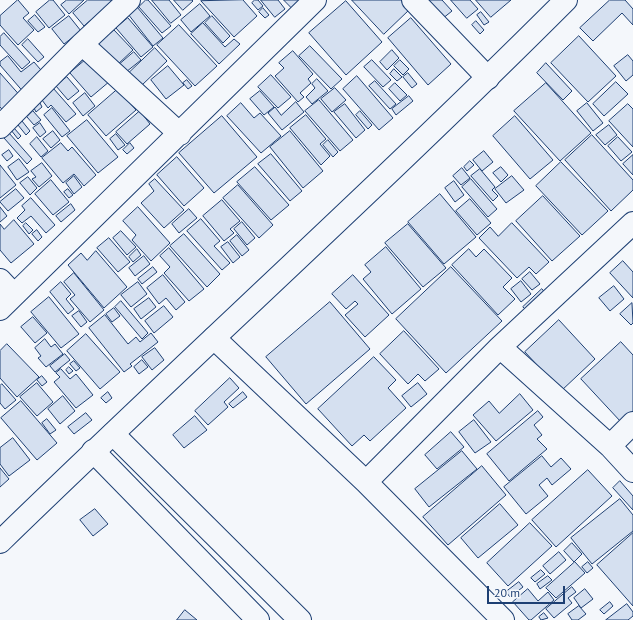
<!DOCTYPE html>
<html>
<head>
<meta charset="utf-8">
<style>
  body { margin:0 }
  #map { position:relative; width:633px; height:620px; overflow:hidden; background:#f4f7fb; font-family:"PT Sans",sans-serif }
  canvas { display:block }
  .scale { position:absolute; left:487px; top:586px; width:78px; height:18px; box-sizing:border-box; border:2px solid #1d3f73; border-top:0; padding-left:5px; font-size:12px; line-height:14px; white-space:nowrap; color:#1d3f73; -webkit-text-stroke:3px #f4f7fb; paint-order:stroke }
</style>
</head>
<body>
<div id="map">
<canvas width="633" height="620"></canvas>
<div class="scale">20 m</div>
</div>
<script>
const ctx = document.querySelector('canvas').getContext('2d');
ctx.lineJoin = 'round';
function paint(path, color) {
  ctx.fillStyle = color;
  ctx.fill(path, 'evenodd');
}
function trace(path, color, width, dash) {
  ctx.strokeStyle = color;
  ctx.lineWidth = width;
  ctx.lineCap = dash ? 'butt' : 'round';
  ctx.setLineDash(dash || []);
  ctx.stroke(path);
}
const building = new Path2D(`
  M18,0L29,13L23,18L34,30L18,45L0,25V16Z
  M50,0H53L65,15L49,28L36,12Z
  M67,0H84L69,14L61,5Z
  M88,0H111L112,2L84,26L73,13Z
  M146,0H148L171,26L162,33L139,7Z
  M152,0H169L181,15L171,23Z
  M174,0H192L193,1L183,10Z
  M243,0L257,16L234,37L201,1Z
  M255,0H258L263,6L258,10L252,3Z
  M261,0H278L285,9L275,17Z
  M284,0H300L292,8Z
  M352,0H402L410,9L384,34Z
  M430,0H442L452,11L442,19L428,2Z
  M451,0H470L478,9L467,18Z
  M476,0H511L491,17Z
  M610,0H625L633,9V25L622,13L593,41L580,28Z
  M346,1L382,42L346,75L309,33Z
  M200,4L210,16L191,32L181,20Z
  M137,7L163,38L153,46L128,14Z
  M263,8L269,15L265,18L259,12Z
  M481,12L489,22L484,25L477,15Z
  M35,15L45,27L38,32L28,21Z
  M69,16L81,31L64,44L52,29Z
  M212,16L230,36L223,43L205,23Z
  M128,18L153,47L141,57L116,28Z
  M411,18L451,64L428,85L388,38Z
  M476,21L484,30L480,34L472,25Z
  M203,23L225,47L234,39L240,44L219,64L191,34Z
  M179,25L217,66L195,86L157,45Z
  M114,30L133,50L117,65L98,44Z
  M4,33L30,62L22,69L0,45V37Z
  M579,36L616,76L588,102L551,63Z
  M28,39L44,57L38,62L22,45Z
  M310,46L342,79L331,89L299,56Z
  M155,48L167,61L141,86L129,73Z
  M392,50L399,58L387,70L380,62Z
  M293,51L313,74L308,79L311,83L300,93L304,97L298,102L275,76L284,68L279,63Z
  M134,52L141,60L126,72L120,64Z
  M628,55L633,61V75L626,81L614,66Z
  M8,56L21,72L34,62L47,77L26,95L0,65V62Z
  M89,57L110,81L91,97L70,73Z
  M372,60L391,80L383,87L364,67Z
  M400,60L409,69L403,75L394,66Z
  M546,63L572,91L563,100L537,73Z
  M168,66L184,85L166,99L151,80Z
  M394,69L402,77L397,81L390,74Z
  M0,73L23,99L6,114L0,107Z
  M408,73L417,84L412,88L403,77Z
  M271,75L291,97L278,108L258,87Z
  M357,76L393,118L379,130L343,89Z
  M67,77L79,91L68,100L56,86Z
  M317,79L328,91L312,104L306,97L315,88L312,84Z
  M187,80L192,86L188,89L183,83Z
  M375,81L396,104L390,109L369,86Z
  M616,82L628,94L604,116L593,104Z
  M395,83L407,95L400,101L389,89Z
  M546,83L591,133L560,161L514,111Z
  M53,88L76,114L66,122L51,105L48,108L42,100L45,98L43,96Z
  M335,88L346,100L332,112L321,99Z
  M118,89L136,110L106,136L88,115Z
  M260,91L274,107L264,115L250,99Z
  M85,93L95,106L83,116L73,103Z
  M409,96L413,101L396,115L392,109Z
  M319,100L353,140L340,151L305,111Z
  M296,102L304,112L282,130L268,113L275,107L281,115Z
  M40,103L42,107L36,112L34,108Z
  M241,103L254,118L260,113L281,136L261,153L227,116Z
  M587,103L603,123L593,131L577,111Z
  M345,104L365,130L356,138L334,112Z
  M628,104L633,109V147L609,121Z
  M52,108L70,131L62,137L44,115Z
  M33,111L41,120L34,125L27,117Z
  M140,111L150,124L127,144L116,132Z
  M360,111L372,125L368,129L356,115Z
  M306,115L326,139L320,144L330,156L321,165L290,128Z
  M222,116L257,157L214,193L179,153Z
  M515,116L553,160L530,179L493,136Z
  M87,120L118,157L98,173L67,136Z
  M22,121L30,131L26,135L18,125Z
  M40,123L46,132L40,137L33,128Z
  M609,125L617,135L605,145L596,135Z
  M14,128L21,136L18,139L11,130Z
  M53,131L60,140L51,148L43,139Z
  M290,131L323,171L303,188L270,147Z
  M9,133L32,159L27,164L4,138Z
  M116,134L125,145L118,150L110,139Z
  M592,135L633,180V190L611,211L565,160Z
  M37,137L48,151L41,157L30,144Z
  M618,137L632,152L621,161L608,146Z
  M328,140L338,152L333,157L323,145Z
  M61,143L68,151L72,147L96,175L84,186L74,174L63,183L42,158Z
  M130,143L134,148L127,154L123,150Z
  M9,150L13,156L7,161L2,155Z
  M484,151L493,162L482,171L473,160Z
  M271,154L302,191L290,201L258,164Z
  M633,155V175L623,164Z
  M177,157L204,188L184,206L157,175Z
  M19,159L29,172L17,180L8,167Z
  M470,161L474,165L467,171L464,167Z
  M561,162L608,211L582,235L536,186Z
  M42,163L52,176L39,187L32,179L36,177L31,171Z
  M0,165L16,185L0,198Z
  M255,167L289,205L271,220L237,182Z
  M501,167L508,175L501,182L493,173Z
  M462,168L470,178L461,185L453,176Z
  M480,169L495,187L492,190L498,196L493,201L471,176Z
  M74,176L82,187L74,194L66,183Z
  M512,176L524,190L506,203L495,189Z
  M28,177L37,188L30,195L20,183Z
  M155,179L184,210L164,228L141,203L154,191L149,184Z
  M471,179L497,209L488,217L462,187Z
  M51,180L69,202L53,215L35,194Z
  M454,181L464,195L455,202L445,188Z
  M238,185L273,225L259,238L223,198Z
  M16,189L24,198L8,211L0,202Z
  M68,189L73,195L69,198L64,192Z
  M440,194L476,237L444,264L408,222Z
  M543,196L580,236L552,261L516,221Z
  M31,198L55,225L46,233L31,216L22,223L17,218L25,210L22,206Z
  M470,199L491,223L477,235L456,211Z
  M222,200L240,221L230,229L234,233L224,241L203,216Z
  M71,204L75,210L61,222L56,216Z
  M0,207L7,216L0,222Z
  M138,207L170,243L151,261L132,240L136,235L123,221Z
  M189,209L197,218L179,233L172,224Z
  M201,219L220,241L214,246L230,263L222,270L187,231Z
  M14,220L34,244L11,263L0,250V224L4,229Z
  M242,222L255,238L247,245L234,229Z
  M26,223L33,230L29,234L23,226Z
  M512,223L549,262L536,274L529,267L517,278L479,238L490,227L498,236Z
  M408,224L446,268L423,287L385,243Z
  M37,230L42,237L38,241L32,234Z
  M121,231L136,247L127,255L113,238Z
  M184,234L220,274L207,287L170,246Z
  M237,235L249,250L242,256L230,241Z
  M109,238L130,262L118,272L97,248Z
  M228,242L240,257L233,263L221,247Z
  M386,247L421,289L392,314L363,279L371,272L365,265Z
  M169,248L204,289L189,301L164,273L170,267L160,256Z
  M137,249L141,255L133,262L129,257Z
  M469,249L476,257L484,249L512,278L503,287L515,299L498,315L452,265Z
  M96,251L127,287L104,308L68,265L81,253L87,260Z
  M144,256L150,264L135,276L129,268Z
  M623,261L633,272V298L610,273Z
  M153,267L157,272L142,284L138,279Z
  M451,267L502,321L446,373L396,319Z
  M530,272L540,284L532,290L522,279Z
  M74,273L104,310L90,322L70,299L75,295L64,282Z
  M163,275L185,302L176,310L166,298L159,304L147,288Z
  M353,275L389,315L365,337L345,315L358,304L355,301L346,309L332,294Z
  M521,281L531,294L521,302L511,289Z
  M61,282L71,294L66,299L74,309L68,314L50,292Z
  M138,282L147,294L131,307L121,295Z
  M614,286L624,299L610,311L599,298Z
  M542,289L547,295L529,313L523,307Z
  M49,297L79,334L61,348L31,312Z
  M149,298L156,307L141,319L134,309Z
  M121,301L148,333L142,339L115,307Z
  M330,302L370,349L306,404L266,357Z
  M632,303L633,323L631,325L620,314Z
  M164,306L173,317L154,333L145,321Z
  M114,308L120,316L112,322L106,314Z
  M79,311L87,322L81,327L72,316Z
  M105,315L128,344L136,337L140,342L151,333L158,342L130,364L132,366L124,372L89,328Z
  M33,317L47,333L35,343L21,327Z
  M559,320L595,359L561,391L525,352Z
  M404,331L439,369L425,381L418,374L408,384L380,354Z
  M86,334L120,372L100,389L67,351Z
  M45,339L51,347L55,344L63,354L46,367L38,358L41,356L35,348Z
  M621,342L633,355V411L621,422L581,379Z
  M7,344L39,377L17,397L0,378V351Z
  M155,348L164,360L152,370L142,357Z
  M65,354L70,360L55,372L50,366Z
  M374,357L396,380L388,388L406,408L370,441L364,435L352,446L318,409Z
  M142,360L148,367L139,374L134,367Z
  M74,361L80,368L76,371L70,364Z
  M69,367L73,371L69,374L66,370Z
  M61,369L70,379L76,374L93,395L76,408L54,382L60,377L56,373Z
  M42,376L47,382L42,386L37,380Z
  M230,378L239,388L224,402L228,407L208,425L195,411Z
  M37,383L53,402L37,416L20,397Z
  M418,383L427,394L411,407L402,396Z
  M2,384L16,400L5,409L0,403V386Z
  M108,392L112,398L106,403L101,398Z
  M243,392L247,397L233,408L229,404Z
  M520,394L533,410L496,441L473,415L489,401L499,413Z
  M63,396L75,411L60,424L48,409Z
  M21,401L57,443L37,460L1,418Z
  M538,411L543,417L534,425L542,435L537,439L547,449L509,481L487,454Z
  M86,413L92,420L74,434L68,427Z
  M195,416L207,430L184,448L173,435Z
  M47,419L56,430L50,434L42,423Z
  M474,420L491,442L475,453L459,432Z
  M451,432L464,447L437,469L425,455Z
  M13,438L30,460L9,476L0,464V448Z
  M462,451L477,469L429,507L415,489Z
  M542,456L551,467L561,458L571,469L552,485L547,478L539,485L548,496L526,514L504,487Z
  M482,466L506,495L448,545L423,517Z
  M0,468L9,479L0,487Z
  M588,470L612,496L556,547L532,520Z
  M620,481L633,496V510L613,488Z
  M620,499L633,515V531L592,564L571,538Z
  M500,504L518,525L478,558L461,538Z
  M95,509L108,524L93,536L80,520Z
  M530,523L552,546L508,586L487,563Z
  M633,533V606L597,565Z
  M572,543L582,554L574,562L564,551Z
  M559,552L566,560L550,574L543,566Z
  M575,562L585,573L556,598L546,588Z
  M588,562L593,568L587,573L582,567Z
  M541,570L545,574L535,582L531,578Z
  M548,576L552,580L540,589L537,584Z
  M519,582L523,587L510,597L506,592Z
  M572,587L576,592L568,598L572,603L554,618L546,609Z
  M528,589L538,601L548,592L554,600L531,620H529L513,602Z
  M585,589L593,599L581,608L574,598Z
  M610,602L613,606L604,614L600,610Z
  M627,604L633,612V616L628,620H606Z
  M579,606L586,614L578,620H572L568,614Z
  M185,610L197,620H177Z
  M544,613L548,618L541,620L539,617Z`);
paint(building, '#d5e0f0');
trace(building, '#1d3f73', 1);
const street = new Path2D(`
  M413,0L488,78
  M82,44L180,134
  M0,127L82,44L129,0
  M0,280L14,295
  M0,309L315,0
  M214,338L366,482L503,620
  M500,347L610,446L633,471
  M113,434L300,620
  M610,446L633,423
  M93,451L258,620
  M366,482L500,347L633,223`);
const secondary = new Path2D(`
  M0,542C187,360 381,185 566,0`);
trace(street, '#1d3f73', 24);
trace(secondary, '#1d3f73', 24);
trace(street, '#f4f7fb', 22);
trace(secondary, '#f4f7fb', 22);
</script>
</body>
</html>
